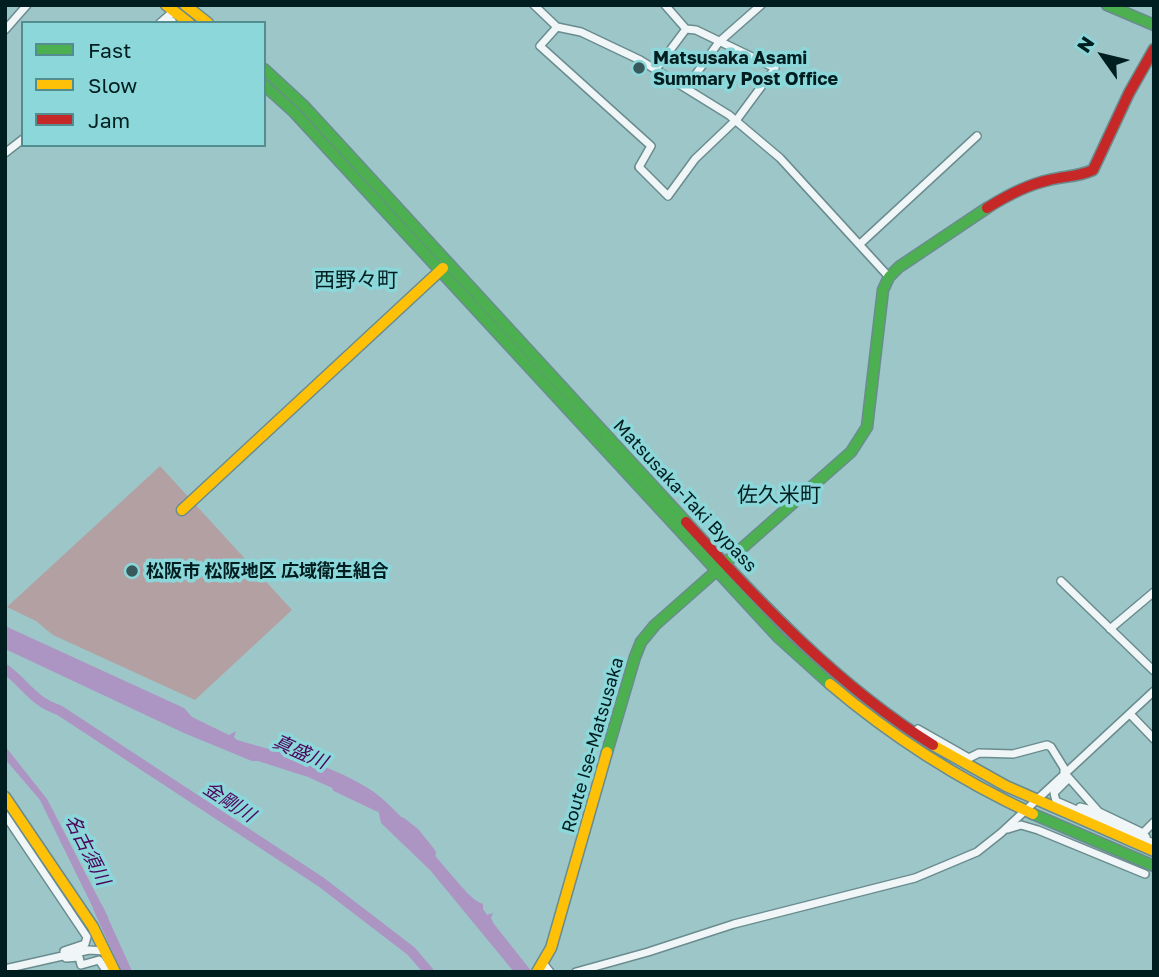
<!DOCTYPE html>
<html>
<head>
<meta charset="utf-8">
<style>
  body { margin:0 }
  #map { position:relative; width:1159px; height:977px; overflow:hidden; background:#9dc6c8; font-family:"Golos Text",sans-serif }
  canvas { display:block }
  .frame { position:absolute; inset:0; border:7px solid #001e20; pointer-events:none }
  .legend { position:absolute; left:21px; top:21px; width:245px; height:126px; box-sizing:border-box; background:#8bd7da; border:2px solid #538d90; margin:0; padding:9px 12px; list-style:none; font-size:21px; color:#001e20 }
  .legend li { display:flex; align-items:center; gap:14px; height:35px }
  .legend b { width:35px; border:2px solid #538d90 }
  .north { position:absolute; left:1068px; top:21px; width:70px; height:70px; -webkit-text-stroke:5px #8bd7da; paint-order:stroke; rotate:304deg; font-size:19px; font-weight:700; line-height:28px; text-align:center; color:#001e20 }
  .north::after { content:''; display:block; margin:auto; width:24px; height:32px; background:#001e20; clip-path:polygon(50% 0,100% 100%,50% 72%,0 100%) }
</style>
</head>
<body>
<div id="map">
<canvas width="1159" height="977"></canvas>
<div class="frame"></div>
<ul class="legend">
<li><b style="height:9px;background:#4caf50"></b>Fast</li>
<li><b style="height:9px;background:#ffc107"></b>Slow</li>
<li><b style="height:9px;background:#c62828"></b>Jam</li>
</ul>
<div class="north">N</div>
</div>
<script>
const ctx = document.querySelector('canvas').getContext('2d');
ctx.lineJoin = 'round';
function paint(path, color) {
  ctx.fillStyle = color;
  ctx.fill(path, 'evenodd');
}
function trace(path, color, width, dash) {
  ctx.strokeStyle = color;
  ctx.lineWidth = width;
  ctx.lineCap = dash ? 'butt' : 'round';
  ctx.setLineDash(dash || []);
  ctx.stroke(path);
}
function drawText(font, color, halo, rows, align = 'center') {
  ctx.font = font + ' "Golos Text","Noto Sans JP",sans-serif';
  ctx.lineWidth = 7;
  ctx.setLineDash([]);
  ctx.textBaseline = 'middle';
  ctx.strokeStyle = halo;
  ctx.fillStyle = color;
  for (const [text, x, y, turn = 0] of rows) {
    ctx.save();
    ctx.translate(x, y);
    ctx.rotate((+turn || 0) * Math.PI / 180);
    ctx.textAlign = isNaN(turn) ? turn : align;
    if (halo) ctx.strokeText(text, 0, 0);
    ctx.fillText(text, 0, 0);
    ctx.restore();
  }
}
paint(new Path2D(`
  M160,466L292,610L195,700L53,635L36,621L7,607Z`), '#b3a0a2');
paint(new Path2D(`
  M5,626L184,708L192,717L229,735L236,731L234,737L237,740L272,750L279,749C313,763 360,777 386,802C411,825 433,854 455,879C463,888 472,900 483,904V909L487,915L493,913L491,918L494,924L532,972H514L430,870L381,823L378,808L357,794L330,787L308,777L258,761H252L184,733L20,656L5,649Z
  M5,746L47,799L108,917L100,922L40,800L5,759Z`), '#ac94c3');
trace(new Path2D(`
  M5,669C26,684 32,701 59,710L321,882L411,951L429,972
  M337,787L379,807
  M401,822L415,833L431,853
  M98,908L127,972`), '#ac94c3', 10);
const street = new Path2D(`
  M534,5L557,27L581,32L640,60L729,115L780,158L889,277
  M160,23L174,11
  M170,23L172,21
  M557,27L540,46L651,146L639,167L668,196L695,159L738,118L775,68L696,30L686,29L665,5
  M5,30L27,5
  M656,69L686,29
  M686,88L719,42L761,5
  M5,153L23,139
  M860,244L977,136
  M1061,581L1154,671
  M1110,629L1154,592
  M1130,714L1154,739
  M918,729L969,758L979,753L1013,754L1047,745L1051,747L1064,768V773L1069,778L1054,793L1056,801L1151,842L1154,845
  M1069,778L1099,812L1080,807
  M1099,812L1143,833
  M5,815L87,937L85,944L64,951V956L66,958L79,957L81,965L99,960L107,972
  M1008,829L1021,825L1038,830L1145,874
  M1146,837L1143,833L1154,822
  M543,963L550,972
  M5,969L89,950L105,951
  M576,972L648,952L734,924L915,878L977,852L1001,833L1154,691`);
const fast = new Path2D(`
  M1107,5L1154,25
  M264,69L303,105L686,522
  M264,85L294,112L779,638L830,684
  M607,752L635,657L641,642L655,625L851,452L867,427L883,290L889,277L899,267L987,208
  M1033,814L1154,866`);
const slow = new Path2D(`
  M166,5L189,23
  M185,5L208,23
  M182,510L443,268
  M830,684C891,736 960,780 1033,814
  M933,745L1006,786L1154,851
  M5,797L93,927L115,972
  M537,972L551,948L607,752`);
const jam = new Path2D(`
  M987,208C1006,196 1026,185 1049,180C1064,176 1078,177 1093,170L1129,93L1154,49
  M686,522C761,604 838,686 933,745`);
trace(street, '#6a8c8e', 10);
trace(fast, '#6a8c8e', 13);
trace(slow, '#6a8c8e', 13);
trace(jam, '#6a8c8e', 13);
trace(street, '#f0f6f7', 7);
trace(fast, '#4caf50', 10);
trace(slow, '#ffc107', 10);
trace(jam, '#c62828', 10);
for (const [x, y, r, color] of [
  [639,68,7,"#37595b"],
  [132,571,7,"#37595b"]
]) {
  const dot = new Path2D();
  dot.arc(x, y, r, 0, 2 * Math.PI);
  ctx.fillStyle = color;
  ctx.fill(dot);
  trace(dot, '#8bd7da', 2.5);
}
drawText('bold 18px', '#001e20', '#8bd7da', [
  ["Matsusaka Asami",653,58],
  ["Summary Post Office",653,79],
  ["松阪市 松阪地区 広域衛生組合",146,571]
], 'left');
drawText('18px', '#001e20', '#8bd7da', [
  ["Matsusaka-Taki Bypass",685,496,47],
  ["Route Ise-Matsusaka",593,745,-74]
]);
drawText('italic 19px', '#4c045b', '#8bd7da', [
  ["真盛川",300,752,24],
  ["金剛川",229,802,33],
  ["名古須川",87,850,63]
]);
drawText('21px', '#001e20', '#8bd7da', [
  ["西野々町",356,280],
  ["佐久米町",779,495]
]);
</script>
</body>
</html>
